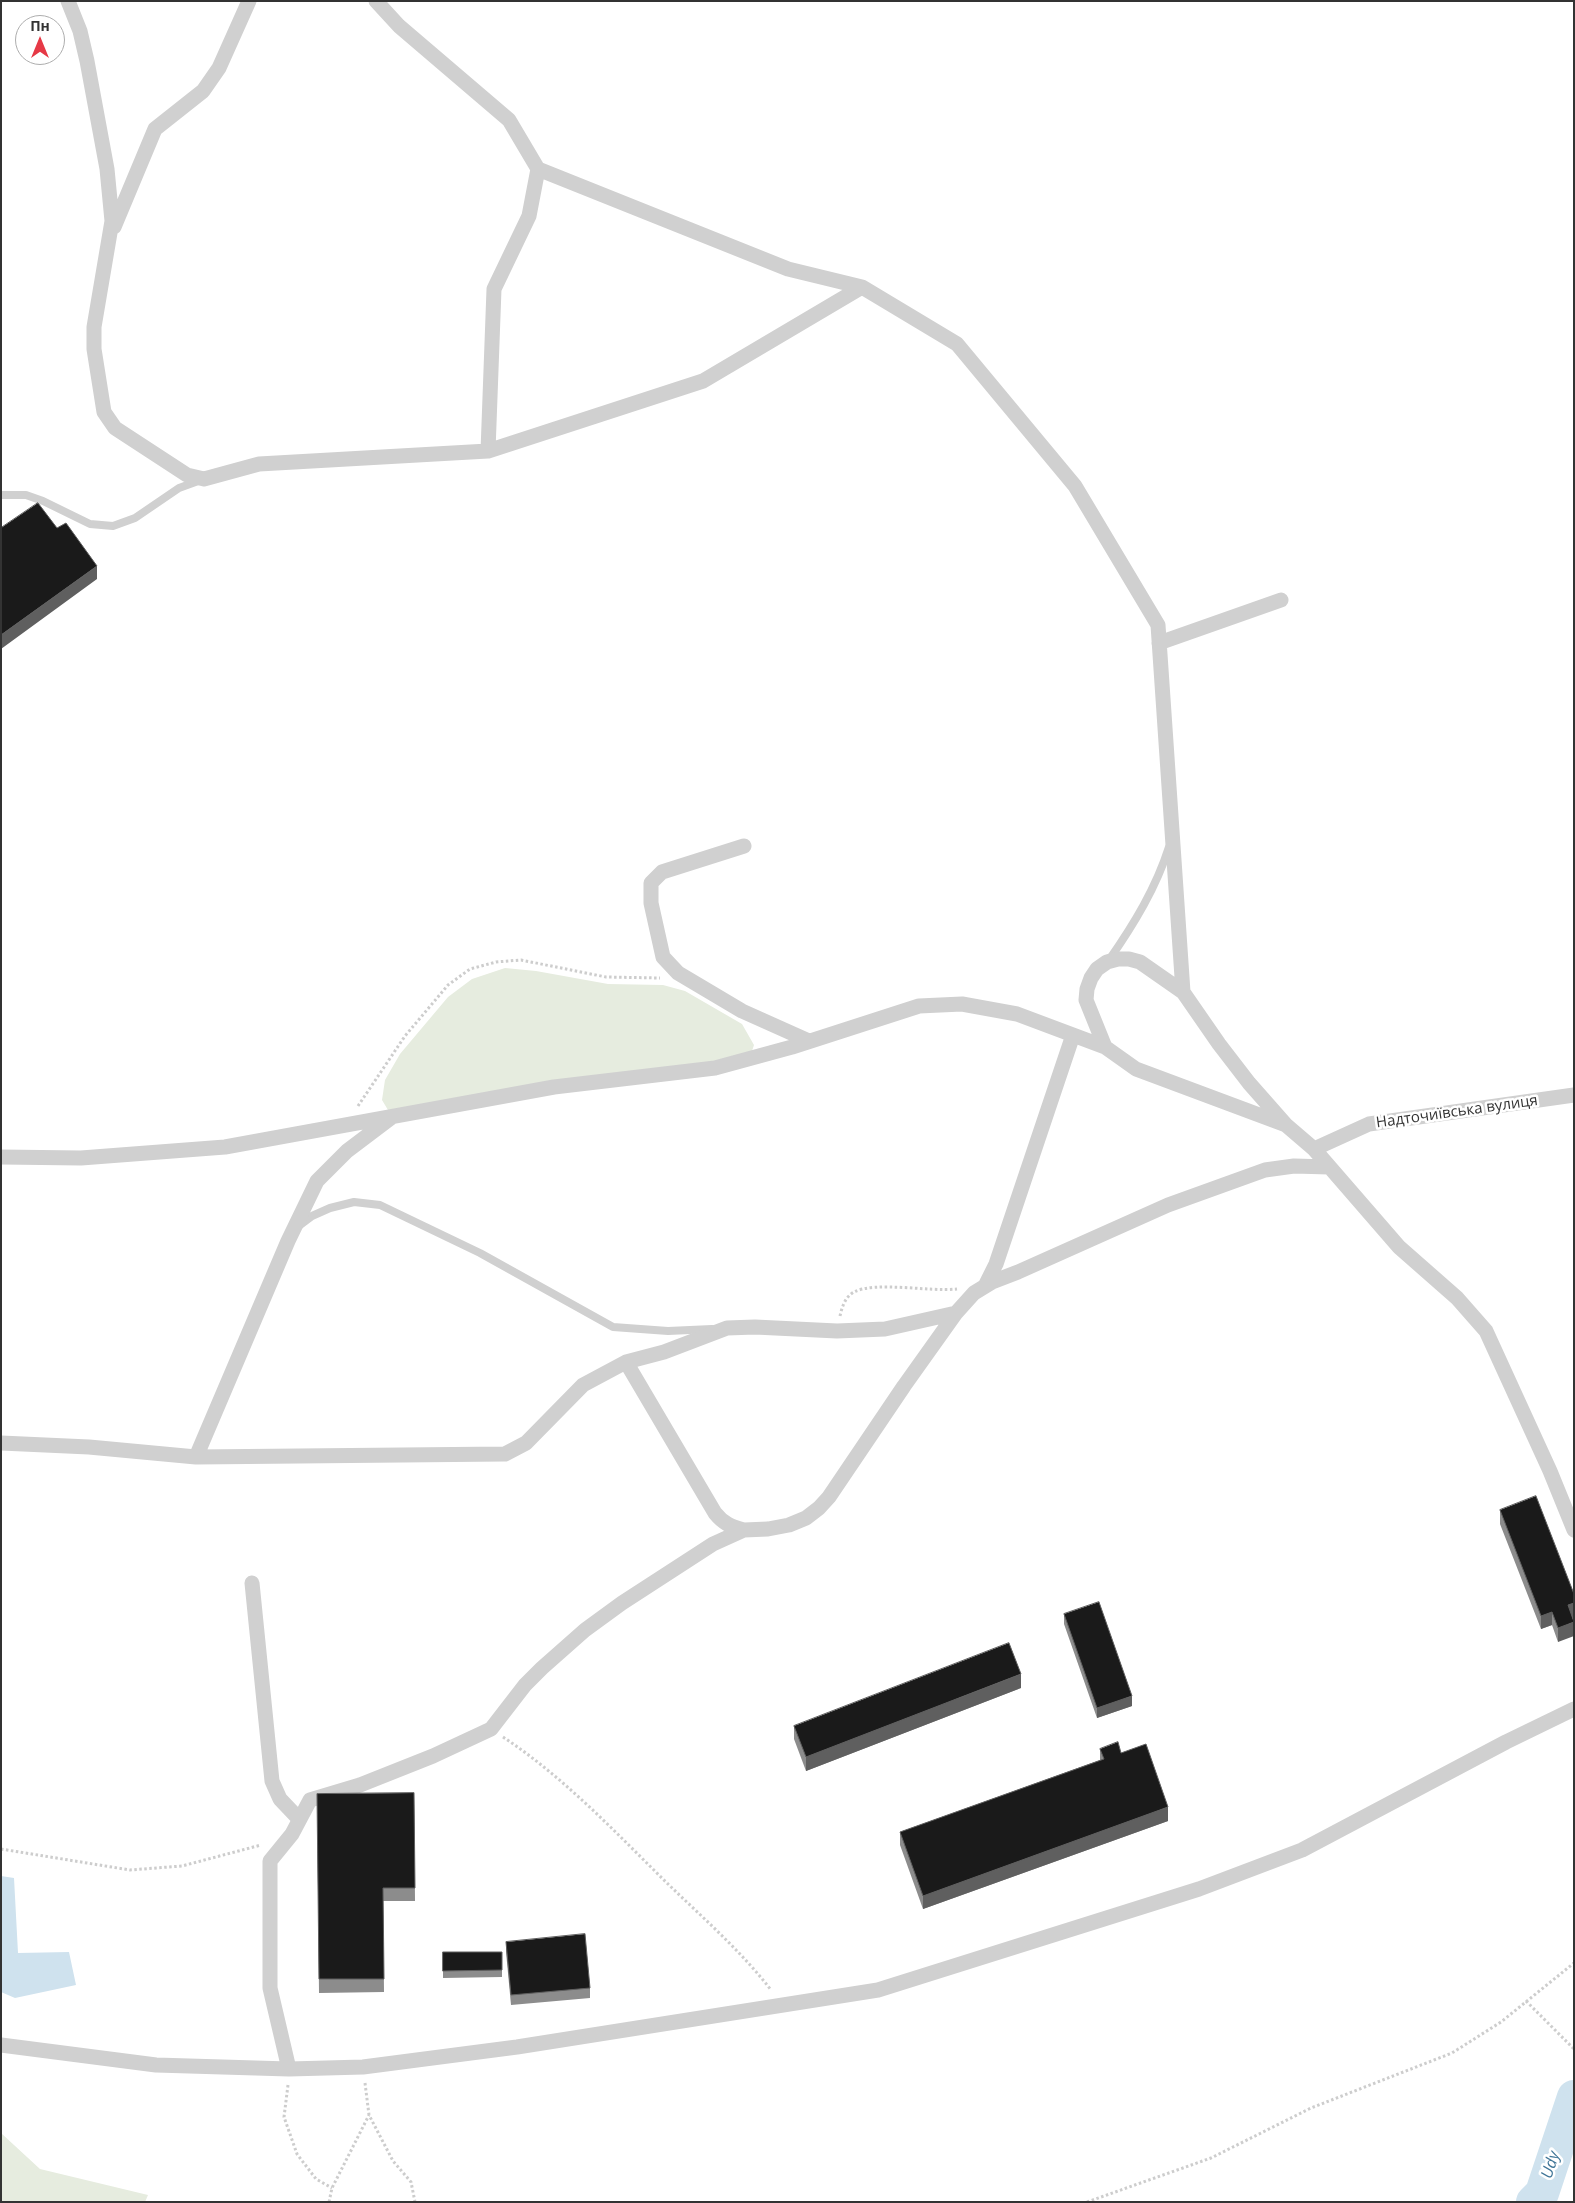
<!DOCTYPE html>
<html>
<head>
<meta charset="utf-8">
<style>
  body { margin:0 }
  #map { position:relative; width:1575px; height:2203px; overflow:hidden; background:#fff; font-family:"Open Sans",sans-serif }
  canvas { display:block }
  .frame { position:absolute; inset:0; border:2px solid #333; pointer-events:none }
  .north { position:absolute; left:15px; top:15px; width:50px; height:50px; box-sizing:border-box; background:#fff; border:1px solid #adadad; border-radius:50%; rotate:0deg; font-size:14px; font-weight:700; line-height:20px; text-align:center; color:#333 }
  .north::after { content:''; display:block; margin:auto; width:18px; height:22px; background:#e63946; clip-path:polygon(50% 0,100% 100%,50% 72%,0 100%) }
</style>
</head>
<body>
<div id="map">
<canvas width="1575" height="2203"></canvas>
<div class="frame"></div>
<div class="north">Пн</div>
</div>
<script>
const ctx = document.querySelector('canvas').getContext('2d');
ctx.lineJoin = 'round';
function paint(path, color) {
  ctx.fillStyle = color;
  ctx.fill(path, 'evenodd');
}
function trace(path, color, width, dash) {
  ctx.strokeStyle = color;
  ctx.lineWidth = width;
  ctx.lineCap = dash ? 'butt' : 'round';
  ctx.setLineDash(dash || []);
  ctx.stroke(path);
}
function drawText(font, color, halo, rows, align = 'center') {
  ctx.font = font + ' "Open Sans",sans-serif';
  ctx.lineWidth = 5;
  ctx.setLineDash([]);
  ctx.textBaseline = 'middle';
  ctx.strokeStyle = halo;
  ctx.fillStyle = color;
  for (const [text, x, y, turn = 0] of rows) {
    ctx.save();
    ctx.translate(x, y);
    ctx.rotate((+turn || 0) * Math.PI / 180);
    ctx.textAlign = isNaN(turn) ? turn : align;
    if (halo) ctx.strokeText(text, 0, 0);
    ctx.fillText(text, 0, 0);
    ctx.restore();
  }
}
paint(new Path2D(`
  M505,968L536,971L608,984L663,985L685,991L742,1024L754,1045L750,1057L388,1110L382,1100L385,1080L400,1054L448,997L472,979Z
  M1,2133L40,2169L148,2195L145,2202H1Z`), '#e6ecdf');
paint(new Path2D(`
  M1,1876L14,1878L18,1953L69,1952L76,1985L15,1998L1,1992Z`), '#cfe2ee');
trace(new Path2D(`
  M1533,2202L1542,2193L1574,2097`), '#cfe2ee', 34);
trace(new Path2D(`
  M358,1106L405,1036L448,985L470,969L496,962L521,960L606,977L660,978
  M840,1316C842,1307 845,1297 854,1292C875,1281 930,1292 957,1289
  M503,1737C565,1778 616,1833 668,1884C703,1918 741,1951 771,1990
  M1,1849L130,1870L182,1866L261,1845
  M1526,2001L1574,2049
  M365,2083L369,2115L393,2161L411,2182L415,2202
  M288,2085L284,2117L297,2154L316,2179L332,2188
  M329,2202L332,2188L369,2115
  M1087,2202L1211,2158L1311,2108L1452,2053L1501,2022L1574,1963`), '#cdcdcd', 3, [2.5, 2.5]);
trace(new Path2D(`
  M1,495H26L43,501L90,524L113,526L135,518L179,488L201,480
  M1109,960C1134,924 1156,888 1169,847
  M300,1225L312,1216L330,1208L354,1202L380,1205L480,1253L613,1327L668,1331L712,1329`), '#d0d0d0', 8);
trace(new Path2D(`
  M68,1L80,31L87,61L107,169L112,221L94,327V349L104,412L115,428L187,475L204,479L259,464L488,451L703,381L862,287
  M376,1L399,26L509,120L538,169L788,269L862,287L957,344L1075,486L1158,625L1183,992
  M114,227L155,129L203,91L219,68L249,1
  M488,451L494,289L529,216L538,169
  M1159,643L1281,600
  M744,846L662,872L651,883V903L663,957L678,973L742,1011L809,1041
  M1105,1047L1086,1000L1087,989L1091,978L1097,969L1107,962L1118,959H1129L1140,962L1183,992L1219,1044L1249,1083L1286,1125L1314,1149L1399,1247L1457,1298L1486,1331L1550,1471L1574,1530
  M1314,1149L1369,1124L1574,1095
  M1,1157L81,1158L225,1147L554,1087L715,1068L792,1047L919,1006L962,1004L1017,1014L1105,1047L1136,1069L1286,1125
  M985,1286L996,1264L1073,1035
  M626,1362L715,1513C723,1523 731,1527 744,1530
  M1,1443L89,1447L196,1457L505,1454L526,1443L583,1385L626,1362L664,1352L727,1328L755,1327L837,1331L885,1329L956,1313
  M196,1457L288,1241L317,1181L347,1151L392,1117
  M252,1583L272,1781L280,1799L299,1819
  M1,2045L156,2065L289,2069L363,2067L517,2047L878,1990L1199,1889L1302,1850L1506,1742L1574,1709
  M289,2069L270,1988V1861L292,1834L310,1800L360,1785L433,1756L491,1729L525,1685L542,1668L585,1630L622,1603L713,1544L744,1530L768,1529L789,1525L806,1518L819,1508L829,1497L904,1386L956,1313L974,1293L992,1282L1018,1272L1168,1205L1265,1170L1294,1166L1329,1167`), '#d0d0d0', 15);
paint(new Path2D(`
  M1500,1510L1574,1594V1616L1572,1617L1558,1642L1552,1625L1541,1629L1500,1524Z
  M1064,1614L1132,1706L1097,1718L1064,1624Z
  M1021,1688L806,1771L794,1739V1726Z
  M1100,1749L1121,1753L1168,1821L923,1909L900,1845V1832L1100,1760Z
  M414,1793L415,1901H383L384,1992L319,1993L317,1794Z
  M506,1942L590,1988V1998L511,2005L506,1952Z
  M443,1952H502V1977L443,1978Z`), '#8c8c8c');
paint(new Path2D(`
  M97,566V579L1,649V635Z
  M1574,1603V1616L1568,1619V1605Z
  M1552,1612V1625L1541,1629V1616Z
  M1574,1622V1636L1558,1642V1628Z
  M1021,1674V1688L806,1771V1757Z
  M1132,1696V1706L1097,1718V1708Z
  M1168,1807V1821L923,1909V1896Z`), '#5f5f5f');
const building = new Path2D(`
  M38,503L57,528L66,523L97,566L1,635V528Z
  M1536,1496L1574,1594V1603L1568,1605L1574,1622L1558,1628L1552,1612L1541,1616L1500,1510Z
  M1099,1602L1132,1696L1097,1708L1064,1614Z
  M1009,1643L1021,1674L806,1757L794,1726Z
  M1118,1742L1121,1753L1146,1744L1168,1807L923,1896L900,1832L1104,1759L1100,1749Z
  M414,1793L415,1888H383L384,1979H319L317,1794Z
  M585,1934L590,1988L511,1995L506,1942Z
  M443,1952H502V1970L443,1971Z`);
paint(building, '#1a1a1a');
trace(building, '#5f5f5f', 1);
drawText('15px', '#333', '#fff', [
  ["Надточиївська вулиця",1457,1112,-8]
]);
drawText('italic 16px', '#3f7597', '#fff', [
  ["Udy",1551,2165,-72]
]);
</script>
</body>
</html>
